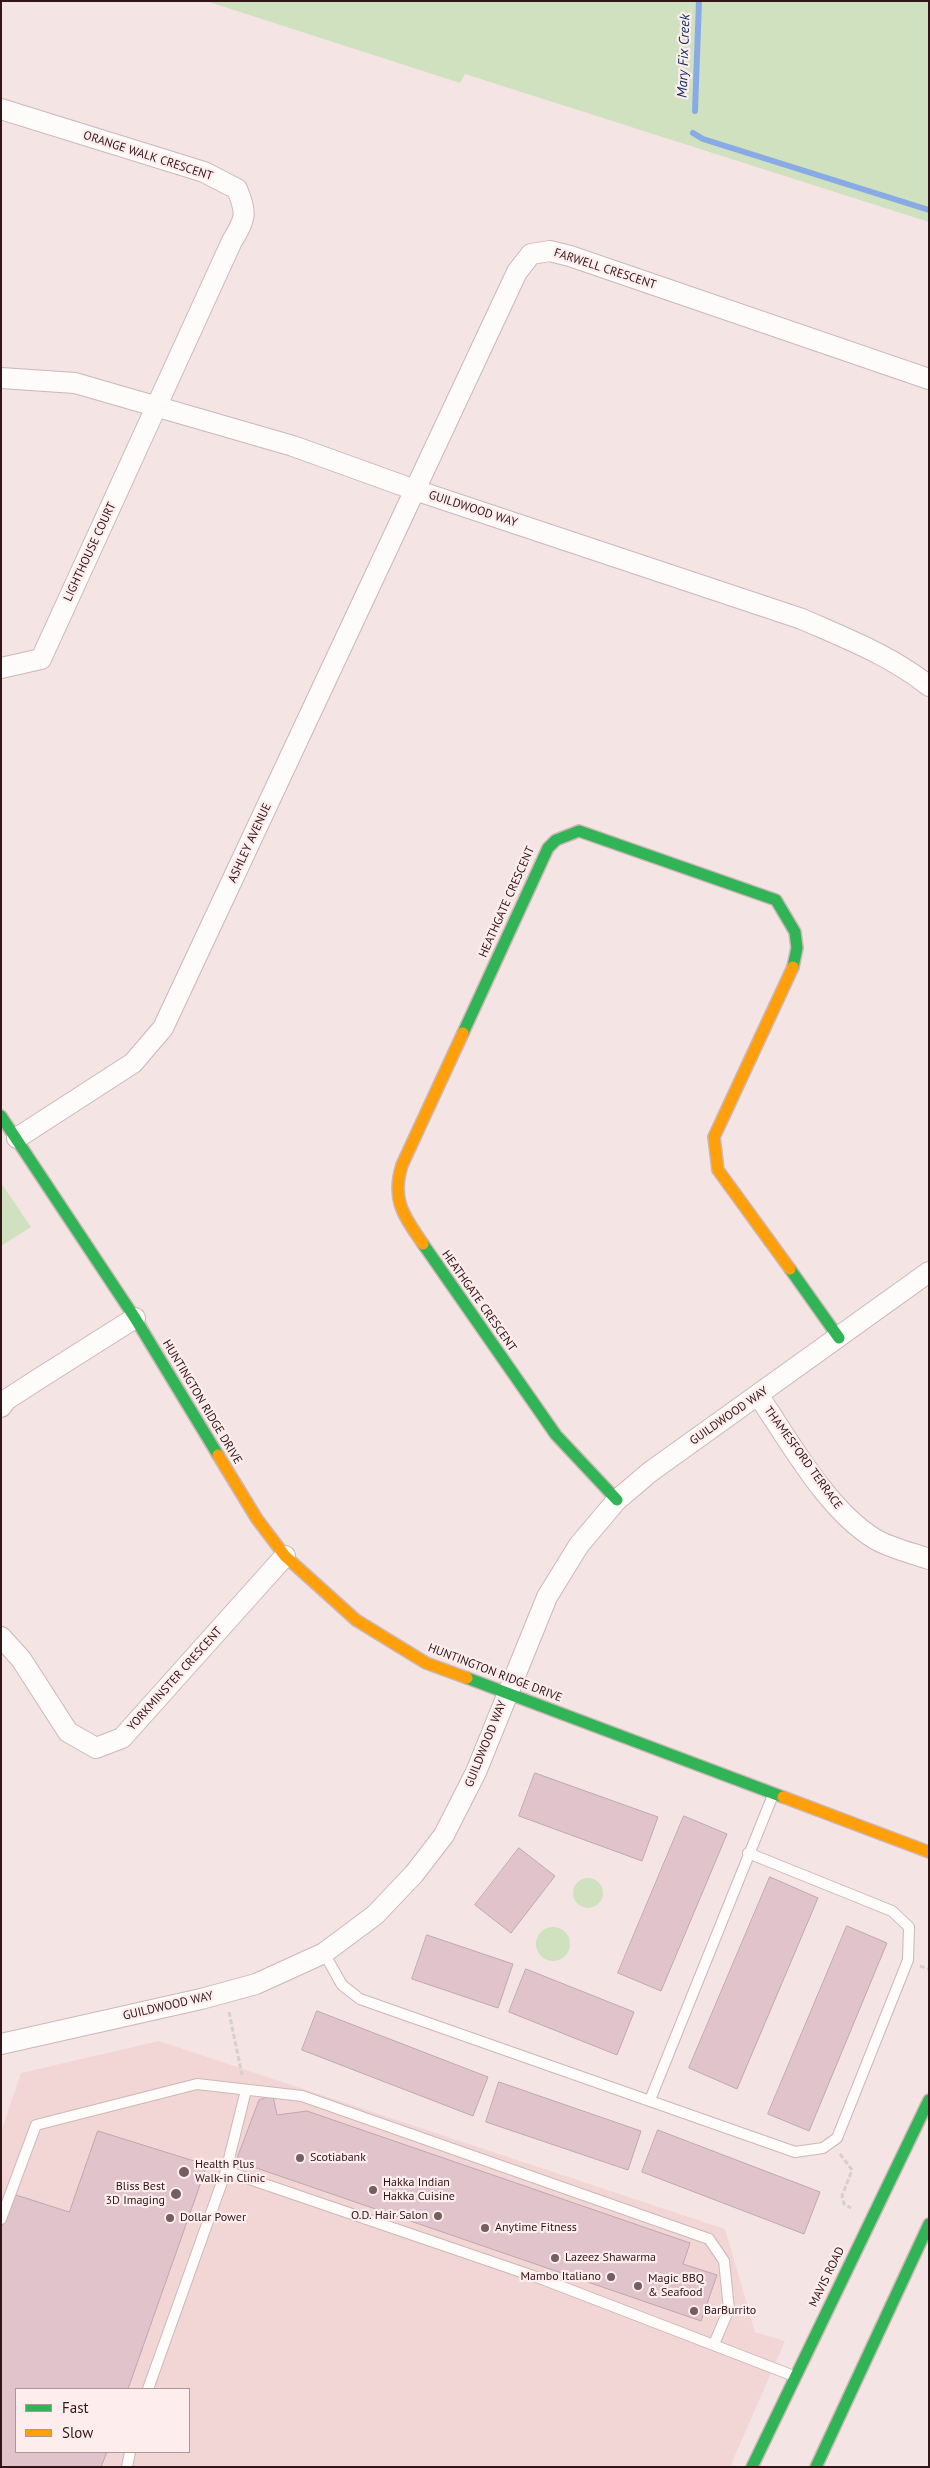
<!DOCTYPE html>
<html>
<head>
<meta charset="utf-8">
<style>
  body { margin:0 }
  #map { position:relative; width:930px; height:2468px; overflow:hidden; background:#f5e4e4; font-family:"PT Sans",sans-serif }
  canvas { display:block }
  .frame { position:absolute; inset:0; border:2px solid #321517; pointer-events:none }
  .legend { position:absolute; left:15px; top:2388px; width:175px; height:65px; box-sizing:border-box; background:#feeded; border:1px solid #ac9797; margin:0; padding:6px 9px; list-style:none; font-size:15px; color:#321517 }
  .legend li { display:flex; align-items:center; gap:10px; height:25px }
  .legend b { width:25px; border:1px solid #ac9797 }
</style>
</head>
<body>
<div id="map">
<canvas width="930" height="2468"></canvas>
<div class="frame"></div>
<ul class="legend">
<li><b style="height:6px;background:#30b455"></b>Fast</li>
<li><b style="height:6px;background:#ff9f0a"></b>Slow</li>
</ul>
</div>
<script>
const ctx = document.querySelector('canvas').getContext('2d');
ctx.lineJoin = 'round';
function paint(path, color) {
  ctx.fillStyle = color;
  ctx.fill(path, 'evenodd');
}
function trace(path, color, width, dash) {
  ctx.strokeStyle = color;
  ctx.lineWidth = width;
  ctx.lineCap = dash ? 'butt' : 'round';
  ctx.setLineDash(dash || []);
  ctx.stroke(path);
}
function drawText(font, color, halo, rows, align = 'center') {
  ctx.font = font + ' "PT Sans",sans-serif';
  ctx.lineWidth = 4.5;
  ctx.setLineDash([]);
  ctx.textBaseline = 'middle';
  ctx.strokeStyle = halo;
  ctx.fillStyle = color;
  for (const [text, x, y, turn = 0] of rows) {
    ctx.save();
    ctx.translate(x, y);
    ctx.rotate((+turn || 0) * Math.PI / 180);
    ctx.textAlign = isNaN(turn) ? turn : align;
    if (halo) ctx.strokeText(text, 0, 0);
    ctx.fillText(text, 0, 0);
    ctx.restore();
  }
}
paint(new Path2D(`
  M159,2041L725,2229L755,2332L785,2341L730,2467H1V2132L21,2073ZM16,2389H189V2452H16Z`), '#f2d6d6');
paint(new Path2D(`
  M206,1H929V222L465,74L460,83Z
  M1,1183L31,1227L1,1246Z
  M573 1893a15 15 0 1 1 30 0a15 15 0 1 1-30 0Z
  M536 1944a17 17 0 1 1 34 0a17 17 0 1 1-34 0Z`), '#d0e1bf');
trace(new Path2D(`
  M695,111L699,1
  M693,133L703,139L929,210`), '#88abe5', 6);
const building = new Path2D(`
  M535,1773L658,1817L642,1861L519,1816Z
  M684,1816L727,1834L661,1991L618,1973Z
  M519,1848L555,1876L511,1933L475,1905Z
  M770,1877L818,1898L737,2089L689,2068Z
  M847,1926L887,1943L809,2131L768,2114Z
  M427,1935L513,1964L498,2008L412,1979Z
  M526,1969L634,2012L617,2055L509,2012Z
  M317,2011L488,2077L473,2116L302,2050Z
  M499,2082L641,2131L628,2170L486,2122Z
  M273,2096L277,2115L307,2111L690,2243L683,2264L717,2275L701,2321L236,2161L259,2100Z
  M658,2130L820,2192L804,2234L642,2172Z
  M98,2131L207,2165L128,2389H16V2452H107L101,2467H1V2228L13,2194L69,2212Z`);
paint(building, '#e0c3cb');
trace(building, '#bda9ae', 1);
const lane = new Path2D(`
  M324,1953L342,1985L360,1999L795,2152L823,2148L837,2138L908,1960L909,1927L892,1911L748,1853
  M650,2100L773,1795
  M226,2171L542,2279L794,2376
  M1,2219L36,2125L197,2084L302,2096L709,2239L724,2261L729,2309L714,2344
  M148,2389L226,2171L246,2090
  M127,2467L130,2452`);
const street = new Path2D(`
  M1,109L204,172L237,189C247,214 246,218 232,241L41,659L1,668
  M1,378L75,383L293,446L415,490L802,619C845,638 892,656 929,686
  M17,1138L133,1063L163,1028L517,272L531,254L550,251L570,256L929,379
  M758,1395C790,1442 827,1510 875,1539C890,1548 912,1553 929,1559
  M1,1407L6,1400L40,1378L135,1318
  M1,1637L21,1659L68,1732L96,1748L122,1738L285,1556
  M1,2044L201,1999L256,1984L324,1953L375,1915L414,1874L444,1835L476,1772L547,1597L579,1545L617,1500L650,1472L929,1272`);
const fast = new Path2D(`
  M463,1033L548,848L556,840L579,831L776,900L795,932L797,948L793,967
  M1,1116L135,1318L218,1455
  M423,1244L556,1435L617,1500
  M790,1269L839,1338
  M467,1678L783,1797
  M752,2467L929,2100
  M816,2467L929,2224`);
const slow = new Path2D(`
  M423,1244C404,1216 391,1200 402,1165L463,1033
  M790,1269L718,1170L714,1137L793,967
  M218,1455L257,1519L285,1556L356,1620L426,1663L467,1678
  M783,1797L929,1852`);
trace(lane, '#ccb7b7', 12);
trace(street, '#ccb7b7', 22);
trace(fast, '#ccb7b7', 14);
trace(slow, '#ccb7b7', 14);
trace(new Path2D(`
  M920,1966L929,1969
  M229,2012L242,2075
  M840,2154L852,2170L842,2196L844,2204L851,2208`), '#d5cfcf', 3, [5, 2.5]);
trace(lane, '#fefbfb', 10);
trace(street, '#fefbfb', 20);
trace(fast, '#30b455', 11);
trace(slow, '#ff9f0a', 11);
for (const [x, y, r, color] of [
  [300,2158,5,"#765d5f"],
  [184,2172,6,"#765d5f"],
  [373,2190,5,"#765d5f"],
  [176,2194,6,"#765d5f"],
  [438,2216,5,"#765d5f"],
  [170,2218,5,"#765d5f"],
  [485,2228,5,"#765d5f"],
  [555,2258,5,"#765d5f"],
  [611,2277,5,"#765d5f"],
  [638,2286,5,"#765d5f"],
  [694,2311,5,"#765d5f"]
]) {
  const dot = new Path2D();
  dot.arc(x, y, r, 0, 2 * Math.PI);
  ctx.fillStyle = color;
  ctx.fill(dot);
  trace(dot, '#feeded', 2);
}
drawText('12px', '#321517', '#feeded', [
  ["ORANGE WALK CRESCENT",148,156,18],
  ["FARWELL CRESCENT",605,269,18],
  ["GUILDWOOD WAY",473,509,18],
  ["LIGHTHOUSE COURT",90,552,-65],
  ["ASHLEY AVENUE",250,843,-65],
  ["HEATHGATE CRESCENT",507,902,-66],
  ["HEATHGATE CRESCENT",479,1301,55],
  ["HUNTINGTON RIDGE DRIVE",202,1402,59],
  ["GUILDWOOD WAY",729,1416,-35],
  ["THAMESFORD TERRACE",803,1458,54],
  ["HUNTINGTON RIDGE DRIVE",495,1673,21],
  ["YORKMINSTER CRESCENT",175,1679,-48],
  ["GUILDWOOD WAY",486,1744,-68],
  ["GUILDWOOD WAY",168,2006,-13],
  ["MAVIS ROAD",827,2277,-64]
]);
drawText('12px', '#321517', '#feeded', [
  ["Scotiabank",310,2158],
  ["Health Plus",195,2165],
  ["Walk-in Clinic",195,2179],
  ["Hakka Indian",383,2183],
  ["Hakka Cuisine",383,2197],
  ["Bliss Best",165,2187,"right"],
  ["3D Imaging",165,2201,"right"],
  ["O.D. Hair Salon",428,2216,"right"],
  ["Dollar Power",180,2218],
  ["Anytime Fitness",495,2228],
  ["Lazeez Shawarma",565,2258],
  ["Mambo Italiano",601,2277,"right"],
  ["Magic BBQ",648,2279],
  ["& Seafood",648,2293],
  ["BarBurrito",704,2311]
], 'left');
drawText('italic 14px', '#052c5f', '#feeded', [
  ["Mary Fix Creek",684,56,-88]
]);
</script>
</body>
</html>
